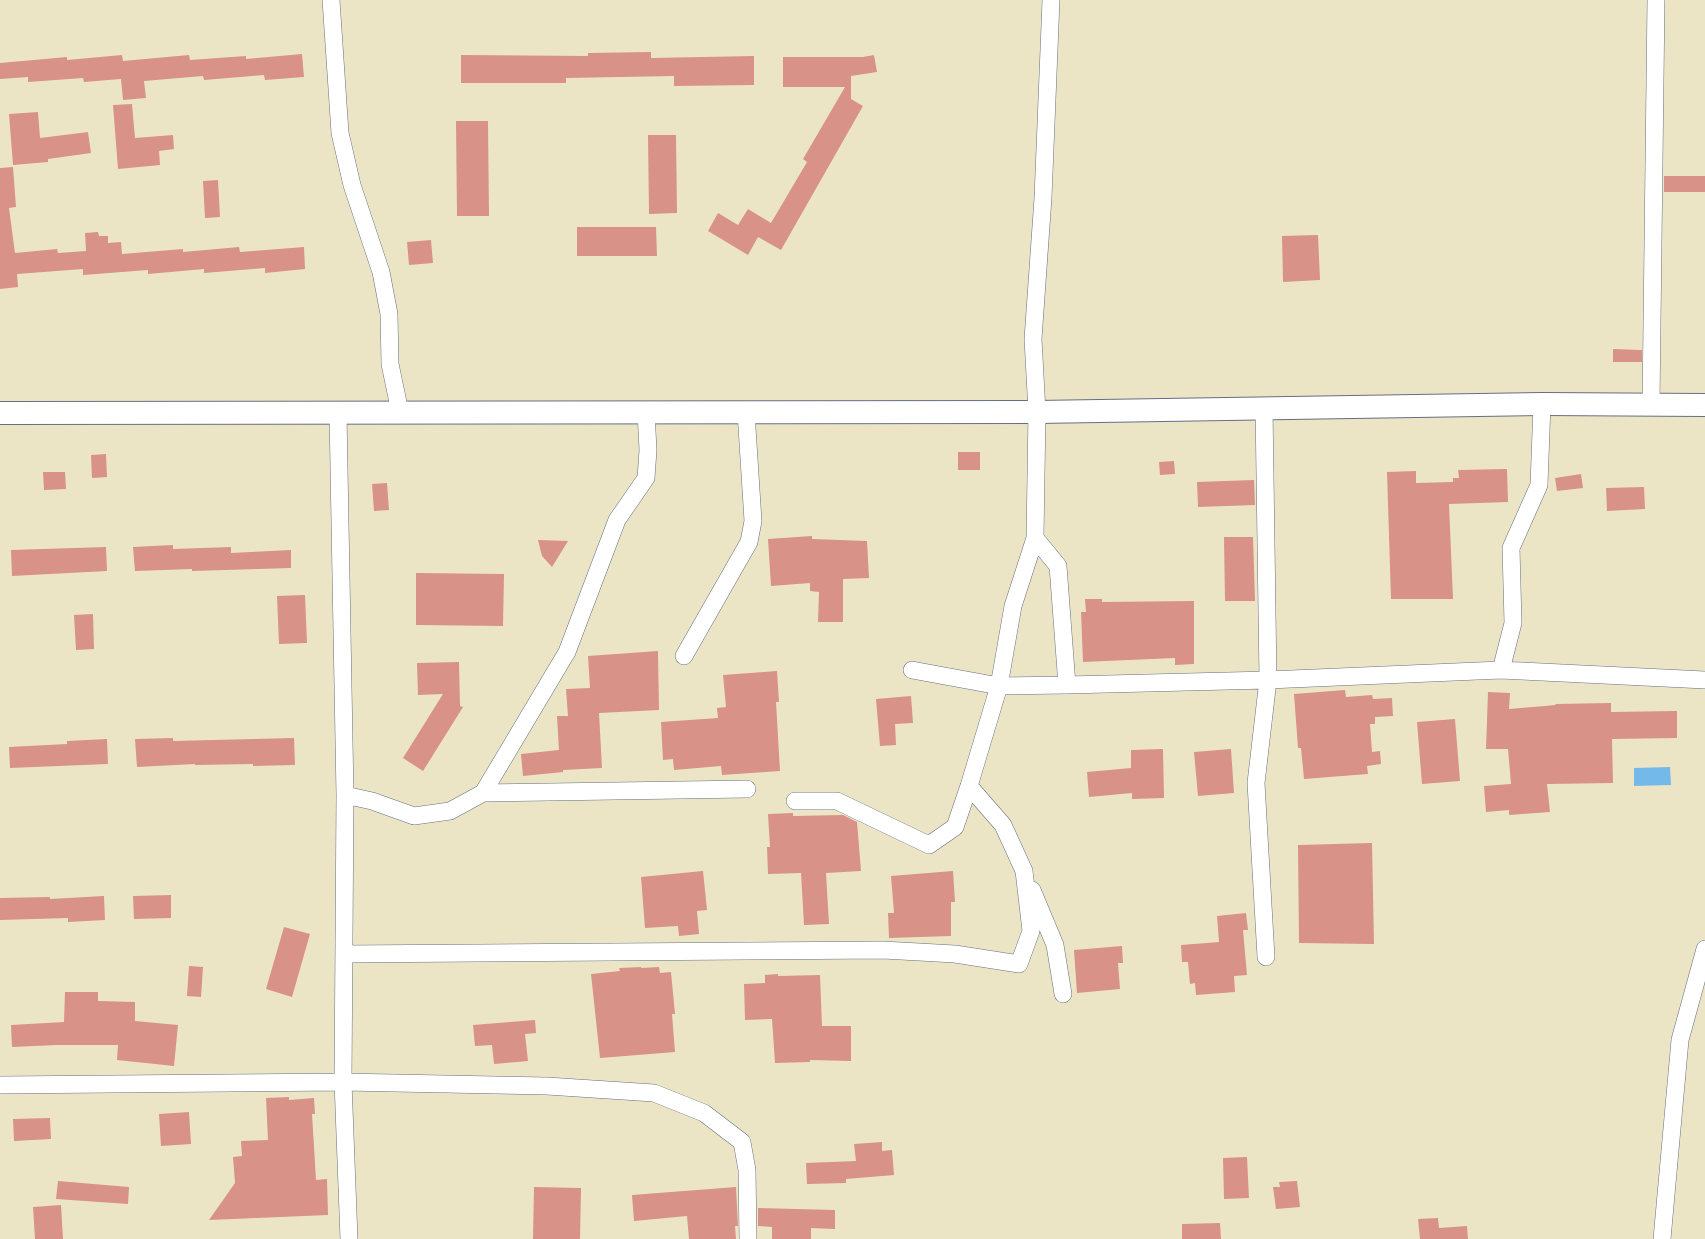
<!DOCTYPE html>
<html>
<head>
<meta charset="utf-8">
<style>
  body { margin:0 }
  canvas { display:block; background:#ebe5c6 }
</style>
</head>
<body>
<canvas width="1705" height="1239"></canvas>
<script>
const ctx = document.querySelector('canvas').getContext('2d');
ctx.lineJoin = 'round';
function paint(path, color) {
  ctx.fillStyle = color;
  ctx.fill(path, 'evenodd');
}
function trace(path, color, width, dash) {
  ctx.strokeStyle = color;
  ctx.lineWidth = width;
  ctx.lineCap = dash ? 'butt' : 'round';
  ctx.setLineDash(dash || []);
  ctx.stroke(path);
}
paint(new Path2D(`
  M1670,767L1671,785L1634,786V768Z`), '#73baea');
paint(new Path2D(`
  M651,52V58L754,56V85L674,86V76L566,78V83H461V55L588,56V53Z
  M302,54L304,77L265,80L264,75L204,80L203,76L144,81L146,98L123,100L121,79L84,82L83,78L28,82V77L0,79V63L67,57V60L122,55L123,61L189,55L190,60L246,56V59Z
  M874,55L877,72L851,76V99L863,106L781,250L758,237L748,255L708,231L718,213L738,225L748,209L771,223L807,162L803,159L845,87H783V57H863Z
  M132,104L135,138L173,135L174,149L159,151L160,165L118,169L113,105Z
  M38,112L40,138L88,132L91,153L48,159V162L13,165L9,114Z
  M456,121H488L489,216H457Z
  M648,135H676L677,213L649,214Z
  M13,167L16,207L9,208L15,253L57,249L58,253L86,251L85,233L98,232L99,236H108V243L121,242L122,254L183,249V252L239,247L240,252L304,247L305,269L265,273V268L204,273V269L148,274V270L83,275V269L17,274L18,287L0,289V168Z
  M1664,176H1705V192H1664Z
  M218,180L220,217L205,218L203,181Z
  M577,227H656L657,256H577Z
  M1318,235L1320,280L1283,282L1282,236Z
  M431,240L433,263L409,265L407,242Z
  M1613,349L1642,350V362H1613Z
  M958,452H980V470H958Z
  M106,454L107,477L92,478L91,455Z
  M1174,461L1175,474L1160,475L1159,462Z
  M1507,469L1508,502L1449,504L1453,599H1391L1387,472L1416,471V483L1453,482V478H1459L1458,470Z
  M43,472H65L66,489L44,490Z
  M1581,474L1583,488L1557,491L1555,478Z
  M1254,480L1255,505L1198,507L1197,482Z
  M387,483L389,510L374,511L372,484Z
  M1644,487L1645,509L1607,511L1606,488Z
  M812,536V539L867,541L869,578L843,579V622H818L819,592L810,591V583L771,586L768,539Z
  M1224,537H1253L1255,601H1225Z
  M538,540L568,541L552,567L542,556Z
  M173,545V549L231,547V553L291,550V568L192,571V569L135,571L133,547Z
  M106,547L107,571L12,576L11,550Z
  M416,573L504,574L503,626L416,625Z
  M305,595L307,643L279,644L277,596Z
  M1085,599H1102V602L1194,601V664L1175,665V658L1083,662L1081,612H1086Z
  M93,614L94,649L76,650L74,615Z
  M658,651L659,710L599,713L602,768L563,770V772L523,776L521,754L559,750L557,716H568L566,689L590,688L588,656Z
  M459,662L460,706L463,707L423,771L403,758L443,694L418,695L417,663Z
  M777,671L779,702H776L780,771L722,775L721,766L674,770L673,759L663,760L661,722L718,718L717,708L726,707L723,675Z
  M1345,690L1346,697L1372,695L1373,699L1392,698L1393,716L1375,717V724H1370L1372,752L1380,751L1381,764L1367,766L1368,774L1304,779L1301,748H1298L1294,694Z
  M1488,692L1510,693L1509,709L1556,705L1555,704L1611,703V712L1677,711V738L1612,739L1613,783L1547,784L1550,812L1509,815V810L1486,812L1484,786L1511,784L1508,749H1486Z
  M911,696L913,723L895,724L896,745L880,746L876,699Z
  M1455,719L1460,781L1422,784L1417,722Z
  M173,738V741L294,738L295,765L253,766V764L195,765V764L137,767L135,739Z
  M107,739L108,764L10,768L9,747L67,744V741Z
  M1163,749L1164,798L1132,799V793L1089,797L1087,772L1131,768V750Z
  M1231,749L1234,793L1198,796L1194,752Z
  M793,813V816L843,815L857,822L861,871L826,873L829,924L804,925L801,873L768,874L767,847H770L768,814Z
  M1372,843L1374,944L1299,943L1298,845Z
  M703,871L707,910L697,911L699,934L679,936L678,926L645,928L641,877Z
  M953,871L955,902H951V936L889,938L888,913H894L891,876Z
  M171,895V918L134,919L133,896Z
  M104,896L105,920L68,922V918L0,920V898L50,897V899Z
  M1246,913L1248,930H1243L1247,975L1234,976L1235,992L1196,995L1195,983L1190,984L1188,962H1182L1181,945L1219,942L1217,916Z
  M284,927L310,934L292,997L266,989Z
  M1122,946L1123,963H1118L1120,989L1077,993L1074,950Z
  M189,966L203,967L201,997L187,996Z
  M641,967V968L659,967L660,973L671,972L675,1014H672L675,1052L600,1058L591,974L620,971L619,968Z
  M778,974V976L820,975L822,1026H851V1061L810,1060V1062L775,1063L772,1019L745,1020L744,984L765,983V975Z
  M65,992H98V1001L135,1002V1021L178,1025L174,1066L117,1060L118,1045H57L12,1047L11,1025L64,1022Z
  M535,1020L536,1033L525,1034L528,1061L494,1064L492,1045L475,1046L473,1025Z
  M289,1097V1100L314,1098L315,1114H312L316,1180L327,1179L328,1215L209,1220L235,1183L233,1157L242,1156L241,1141L268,1140L266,1098Z
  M189,1112L191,1144L161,1146L159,1114Z
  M50,1118L51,1139L14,1141L13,1119Z
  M882,1142V1151L892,1150L894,1175L846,1179V1183L807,1184L806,1163L856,1161L854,1144Z
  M1247,1157L1249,1198L1224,1199L1223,1158Z
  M58,1181L129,1187L128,1204L56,1199Z
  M1297,1181L1300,1207L1276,1209L1273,1187H1280L1279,1182Z
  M534,1187L581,1188L580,1239H533Z
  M736,1187L738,1226H735L736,1239H689L687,1216L634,1221L632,1195Z
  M61,1205L63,1239H35L33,1207Z
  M758,1208L835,1210V1229L811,1228V1239H772V1227L758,1226Z
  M1438,1218L1439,1228L1467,1226L1468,1239H1420L1418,1219Z
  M1220,1223L1221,1239H1182V1224Z`), '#d89287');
const minor = new Path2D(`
  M331,0L340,133L352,185L381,272L389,314L390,364L400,412
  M1651,405L1656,0
  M1264,407L1268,680L1256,783L1266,957
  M338,413L345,795L343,1082L349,1239
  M684,656L749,542L753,521L746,412
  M912,670L999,686L1067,685L1058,566L1035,538
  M1501,670L1513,623L1511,548L1539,485L1542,404
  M1067,685L1268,680L1501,670L1705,680
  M483,793L567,652L617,520L646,478L648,450L646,412
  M345,795L372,801L414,816L450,811L483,793L747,789
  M795,801H837L929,845L955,827L969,786L999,686L1013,606L1035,538L1037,412L1033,339L1043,198L1051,0
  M1032,890L1055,945L1063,994
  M344,954L883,950L955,954L1019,964L1031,931L1024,871L1003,825L969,786
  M0,1085L343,1082L547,1086L654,1093L704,1113L742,1142L747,1170L748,1239
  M1662,1239L1680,1040L1705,949`);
const tertiary = new Path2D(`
  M0,413L1037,412L1542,404L1705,405`);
trace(minor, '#646f82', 18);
trace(tertiary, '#646f82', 24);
trace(minor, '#fff', 17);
trace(tertiary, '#fff', 22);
</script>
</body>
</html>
